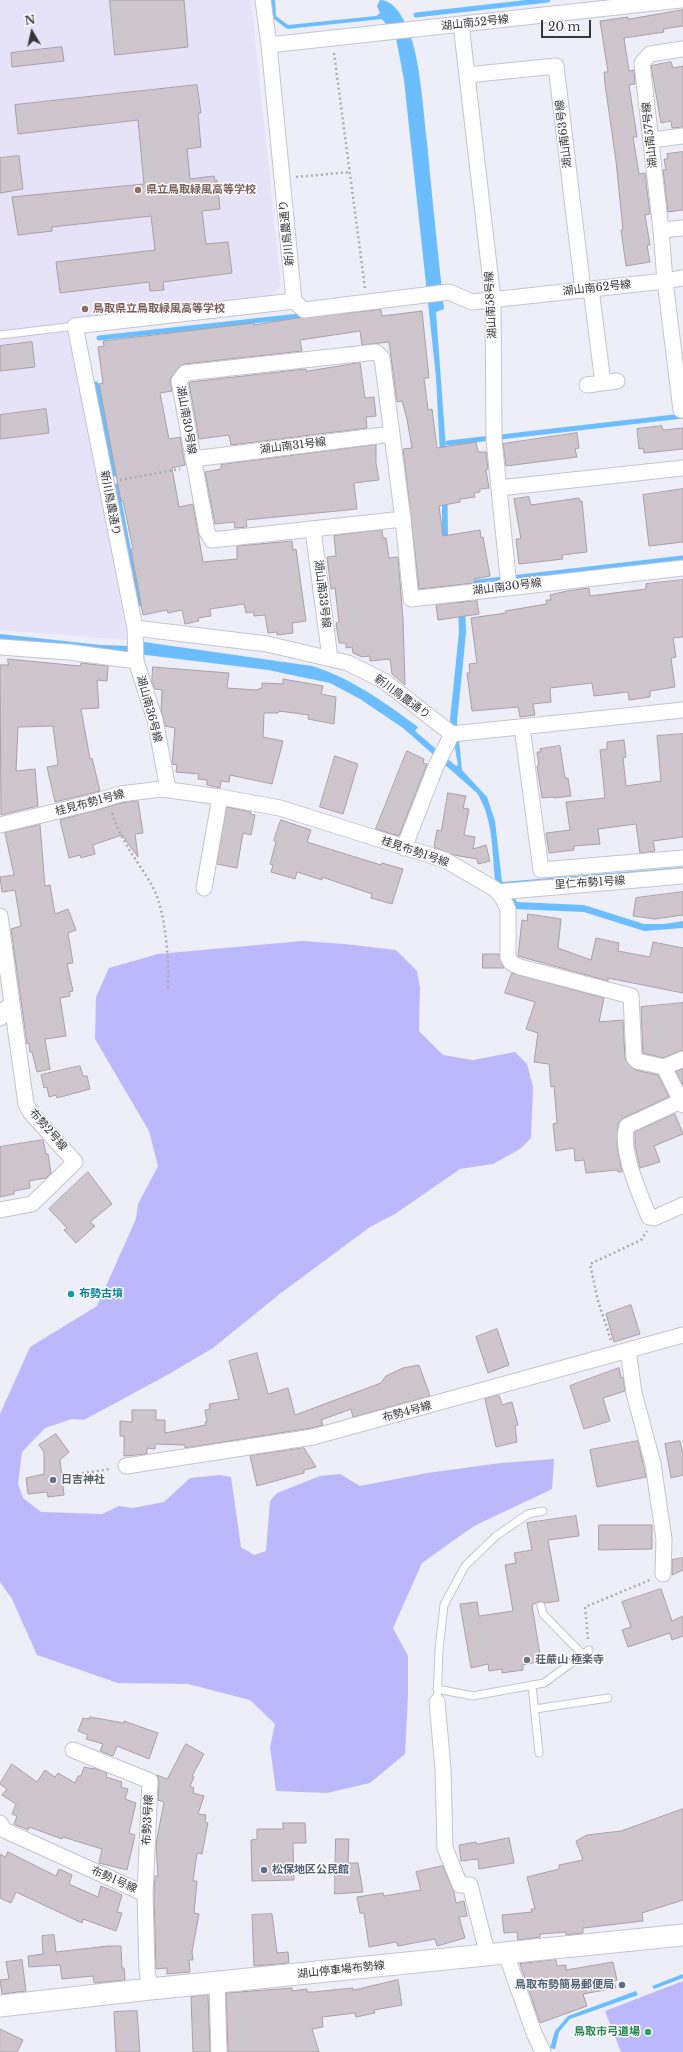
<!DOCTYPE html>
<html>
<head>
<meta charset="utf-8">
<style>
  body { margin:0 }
  #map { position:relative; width:683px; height:2052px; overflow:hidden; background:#eeeef8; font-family:"Libre Baskerville",serif }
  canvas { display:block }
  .north { position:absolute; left:12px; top:12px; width:40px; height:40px; -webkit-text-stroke:3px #fcfcfe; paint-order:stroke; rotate:351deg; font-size:11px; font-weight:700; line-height:16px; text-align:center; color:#37373a }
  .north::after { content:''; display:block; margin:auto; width:14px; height:18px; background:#37373a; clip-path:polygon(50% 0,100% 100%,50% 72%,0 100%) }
  .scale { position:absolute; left:541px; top:20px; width:50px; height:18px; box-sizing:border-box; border:2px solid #37373a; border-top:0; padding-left:5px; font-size:12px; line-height:14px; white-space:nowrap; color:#37373a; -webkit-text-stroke:3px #fcfcfe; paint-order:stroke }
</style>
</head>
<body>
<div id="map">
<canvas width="683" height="2052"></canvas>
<div class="north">N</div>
<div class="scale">20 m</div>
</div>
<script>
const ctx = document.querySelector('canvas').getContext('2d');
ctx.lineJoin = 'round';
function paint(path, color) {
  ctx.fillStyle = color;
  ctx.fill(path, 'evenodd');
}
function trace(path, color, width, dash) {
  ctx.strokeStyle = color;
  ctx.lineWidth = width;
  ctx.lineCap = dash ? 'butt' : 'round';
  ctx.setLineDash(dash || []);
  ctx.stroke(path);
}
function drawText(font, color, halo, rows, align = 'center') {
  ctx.font = font + ' "Libre Baskerville","Noto Sans JP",serif';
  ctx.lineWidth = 3;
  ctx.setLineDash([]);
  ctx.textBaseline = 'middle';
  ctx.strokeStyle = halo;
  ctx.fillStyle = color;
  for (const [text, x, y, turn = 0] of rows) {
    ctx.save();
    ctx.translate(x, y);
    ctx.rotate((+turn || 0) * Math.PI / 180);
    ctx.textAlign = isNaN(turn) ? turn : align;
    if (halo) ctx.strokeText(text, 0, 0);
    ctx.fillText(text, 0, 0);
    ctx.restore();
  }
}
paint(new Path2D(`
  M0,0H251L281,285L270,297L68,322L128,640L0,630Z`), '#e6e2f8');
paint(new Path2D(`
  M302,941L344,944L396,950L417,971L420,988L419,1031L443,1055L473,1060L515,1052L527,1064L533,1087L531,1138L520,1149L493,1164L460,1169L395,1214L370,1227L281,1293L213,1348L169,1374L84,1420L72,1419L45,1428L22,1452L18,1484L23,1498L41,1512L102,1514L119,1506L133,1508L164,1502L190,1478L220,1475L231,1477L241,1547L254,1555L266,1551L270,1501L277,1493L320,1476L340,1474L360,1486L427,1473L501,1463L554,1459L552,1489L474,1526L422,1563L393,1628L408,1656V1696L405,1754L370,1783L327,1793L276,1791L270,1747L275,1724L250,1700L188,1684L118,1683L37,1655L12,1599L0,1582V1414L30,1347L97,1306L136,1219L138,1204L158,1166L149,1131L95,1039L96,997L109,968L158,954Z
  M683,1981V2052H621L605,2011Z`), '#bbb9fb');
paint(new Path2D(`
  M271,0H275L276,16L288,25L376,16L380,13L377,6L380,0C396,0 406,23 411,37C421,68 423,110 427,142C432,198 438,253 444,309L436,312L447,463L448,539L465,604L466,632L463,663L457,721L462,770L487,797L495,821L502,882L683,867V872L512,892L517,902L584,905L644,924H664L683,921V928L644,931L584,912L514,909L498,885L495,879C492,850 493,818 477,793L403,728L360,699L330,683L268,670L146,655H129L0,643V634L101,645L130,646L144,642L312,666C353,679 384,702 418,727L415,731L456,766L458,765L450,720L459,632L458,607L454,587L449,576L442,536V492L436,377L404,80L396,38L382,19L287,29L273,18Z
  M683,1974V1978L654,1989L652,1986Z
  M636,1991L638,1995L570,2019L559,2032L555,2049L550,2048L555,2031L568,2016Z`), '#6bbdfe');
trace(new Path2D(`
  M416,15L548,0
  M99,338L299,316
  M96,384L114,474
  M448,443L683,416
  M116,486L139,604
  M469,583L683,558`), '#6bbdfe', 5);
const building = new Path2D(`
  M110,0H184L188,47L115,55Z
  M683,10V26L663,29L664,32L624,38L629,71L634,70L635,84L629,85L637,137H633L639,174L645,173L650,214L645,215L650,245H647L650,262L626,266L621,230H623L616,161L605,84L604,72H608L600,21L628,17V19Z
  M62,47L64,61L12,67L11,53Z
  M671,62L673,68L683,66V127L672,128L671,121L661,123L651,66Z
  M197,85L201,113H198L201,147L187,149L190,179L214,176L215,181L217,180L220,209L202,211L206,244L228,242L232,273L163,282L164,290L150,291L149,282L60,293L56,262L155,250L151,216L52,227V231L18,235L12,197L144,184L138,120L18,134L15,105Z
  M683,152V210L668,212L663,170H666L664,159H668L667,154Z
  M19,156L23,189L0,193V158Z
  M381,310L382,316L422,311L429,378H424L428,410L432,409L437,448L476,442L478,452H486L488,469L486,470L489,488L480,489V492L474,493L475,497L460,499V502L439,506L443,536L480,530L481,538L483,537L490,576L474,579L475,583L419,589L403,449L412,448L407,419L402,401L397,402L389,342L362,345L360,331L300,340L302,351L184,364L178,368L170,379L172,391L160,393L169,439L180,437L185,465L172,468L179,507L193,504L203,562L237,559V546L292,541L293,550L296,549L306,621L292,623L293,633L277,635V632L268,633L265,615L254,616V612L246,613L244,604L210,609L211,616L198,618L199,621L185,624L182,610L168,613L167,610L143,615L131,549H133L123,501H121L99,384L103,383L98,347L104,346L103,341L254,323V325L297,318Z
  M32,342L35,367L0,371V346Z
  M360,363L365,398L374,397L376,416L366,417L367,428L231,445L229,435L199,439L189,383L190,382L306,369V371Z
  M46,409L49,433L0,439V415Z
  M662,426L663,430L683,428V449L644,453L643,448L639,449L637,429Z
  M577,433L579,448L575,449L577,457L506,466L503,444Z
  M376,445V463L379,480L354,483L357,509L246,520L247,527L235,528L234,522L215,524L205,472L221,469V465Z
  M683,489V542L649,546L643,495Z
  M529,497L531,505L579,498L580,501H582L587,552L562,555L563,559L519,564L516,539H521L514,499Z
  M382,530L383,538H386L389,558L398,557L403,619L405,685L392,674L390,659L370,661V656L362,657L353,653L352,647L346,648V643H339L336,623L339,622L335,588L331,589L327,557L336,556L334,536Z
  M683,580V637L673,638L676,657L671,658L675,687L650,691V697L629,700L628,692L594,696L592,683L550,688L551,702L533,704L535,715L520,717L518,707L472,711L467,673H470L469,664L477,663L471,618L506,613L505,611L547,604L546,600H551L550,595L567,591L589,588L590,596L646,589V584Z
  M477,601L479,614L438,620L436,605Z
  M8,659L80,666L81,663L108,666L107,681L97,680L99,708L81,709L90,759L92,758L100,791L55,802L47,767L58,765L53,726L18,727L16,771L35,769L38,806L1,815L0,665H8Z
  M153,667L229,673L227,688L256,690L262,688V683L283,684V679L323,686L321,694L336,697L334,724L308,719L309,715L279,711L278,713H264L263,737L283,741L272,784L230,775L229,782L221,781L220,788L207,785V780L198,779L199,774L176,772L177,765L172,764L175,728L165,726L161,710L162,690L155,689L152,682Z
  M683,734V837L653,841L655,851L640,853L636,824L598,829L600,844L574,846V850L549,853L546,833L570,830L566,802L605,798L600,750L607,749V742L624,740L626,757L623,758L626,786L661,781L657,736Z
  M560,746L565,778H568L571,796L554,798V797L542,798L537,766L539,765L537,752H541L540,749Z
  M407,751L424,759L423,763L427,764L399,836L376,829Z
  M335,756L358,764L343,814L320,807Z
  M448,793L466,796L463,808L469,809L464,835L475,837L473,849L486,845L490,861L478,864L477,859L454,855L434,847L437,830L441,831Z
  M138,801L143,833L135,834L138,857L122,835L93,845L95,854L81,858L80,855L69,858L60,820L122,803Z
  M227,807L251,812L250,814L255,815L251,835L243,833L237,868L217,864Z
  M281,820L311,830L307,842L381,865L382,863L403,869L392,904L371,898L372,894L322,877V880L297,872L295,879L271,872L273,865L270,864L276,842L274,841Z
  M40,825L45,886L50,885L55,914L68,909L76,930L68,933L73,963L67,964L73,991L69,992L70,996L60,998L66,1036L45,1039L50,1069L37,1072L32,1052H30L29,1043L27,1044L11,929L21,926L15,890L2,892L0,877L14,875L5,833Z
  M683,892V915L655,919L633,916L636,898Z
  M528,914L561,919L558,948L591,960L596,938L619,943L618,951L650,957L653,942L683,948V993L608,978V981L518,956L522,920L527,921Z
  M483,954H499L504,968H483Z
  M512,973L604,998L599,1022L623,1020L625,1058L628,1064L635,1070L658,1075L669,1097L623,1118L618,1124L617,1147L622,1172H618L617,1170L586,1173L584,1160L575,1161L574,1148L556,1151L553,1124L557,1123L554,1086L551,1087L549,1064L534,1062L538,1033L526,1029L535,1002L505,993Z
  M683,1003V1050L663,1058L643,1053L641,1007Z
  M80,1066L83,1076H87L90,1089L57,1098L56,1095L49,1097L47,1087L44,1088L41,1075Z
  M683,1069V1084H682L676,1072Z
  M675,1114L683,1134L654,1146L660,1162L640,1168L635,1146V1132Z
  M43,1140L46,1154H48L51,1173L46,1178L29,1181L30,1188L14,1191V1194L0,1197V1147Z
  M88,1172L112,1204L90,1222L95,1226L76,1243L64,1230L67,1228L49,1209Z
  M631,1305L640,1334L614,1342L606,1314Z
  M497,1329L509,1365L488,1373L476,1337Z
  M257,1353L268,1394L288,1388L295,1415L381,1383L386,1376L403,1368L419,1365L430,1396L353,1417L351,1409L321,1420L323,1425L311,1428L185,1448V1445L155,1444V1449L147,1448V1454L124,1456V1436H120V1421L132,1422V1410H156V1420H165V1433L206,1425L205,1422H207L205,1410L210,1409L209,1404L239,1399L229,1361Z
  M619,1368L621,1378L623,1377L625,1391L603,1398L610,1421L584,1429L570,1386Z
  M499,1395L502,1405L512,1402L518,1425L515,1426L517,1442L496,1447L485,1399Z
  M56,1434L69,1452L60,1460L64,1495L48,1497L47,1492L28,1494L26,1478L44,1474V1452L39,1445Z
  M638,1441L646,1477L597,1487L590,1450Z
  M680,1441L683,1454V1475L671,1478L665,1444Z
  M304,1448L316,1467L304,1470V1473L257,1486L250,1456Z
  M576,1516L579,1536L548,1540L559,1601L545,1603L540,1601L532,1605L541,1661L523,1665V1670L502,1673V1669L489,1671L488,1664L471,1668L460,1604L477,1602L479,1616L513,1611L505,1565L516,1563L514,1553L532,1550L527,1523Z
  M599,1525H652V1549L599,1550Z
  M683,1558V1570L672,1575V1560Z
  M661,1589L672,1621L683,1616V1636L672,1640L670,1633L628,1647L622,1630L631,1627L622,1602Z
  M90,1717L124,1723V1721L158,1733L149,1759L117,1746L113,1756L100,1751L103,1744L86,1739L88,1735L78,1731L83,1718L89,1719Z
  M186,1744L204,1754L192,1776L194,1777L190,1786L194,1788L193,1793L204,1796L198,1814L206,1815L205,1822L208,1823L202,1854L197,1853L193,1881H197L194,1913L199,1914L192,1952L193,1960H189L190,1972L167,1974V1968L156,1969L154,1894L155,1876H158L156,1844L164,1802L158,1800L159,1781L157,1775L167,1779Z
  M12,1764L37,1782L45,1770L55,1777L58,1773L75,1783L78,1776H81L84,1767L93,1769V1768L107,1773L106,1777L122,1782L121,1787L128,1789L125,1799L136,1803L129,1833L135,1835L127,1870L99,1863L102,1849L63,1837L62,1839L29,1827L28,1830L14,1824L17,1816L12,1814L16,1804L2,1795L7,1789L0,1784Z
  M683,1809V1900L642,1913L643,1921L583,1928V1933L566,1935V1932L540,1934V1937L518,1940L517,1932L504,1933L502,1915L532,1912L531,1909H535L527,1877L559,1869V1865L583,1860L576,1841L587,1835L621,1831Z
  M283,1823H305L306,1843H293L294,1880L252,1881L251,1840L257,1839V1829H283Z
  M509,1838L514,1863L479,1869L478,1859L461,1861L459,1845L476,1842L477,1844Z
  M336,1839H349L348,1863H358L363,1892L335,1894Z
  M8,1852L56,1876L59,1869L72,1875L69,1884L98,1897L101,1886L122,1895L117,1912L122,1913L116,1931L83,1919L82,1923L16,1892L11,1903L0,1898V1854L5,1857Z
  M443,1866L454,1892L456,1903L464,1901L467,1916L459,1917L465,1938L437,1946L435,1939L398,1946L396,1942L369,1947L364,1913H360L357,1897L383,1893L384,1896L421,1890L416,1872Z
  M272,1914L277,1953L288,1952L289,1963L254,1966L252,1915Z
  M54,1935L56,1952L108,1946H121L122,1968H124L125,1980L94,1983L93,1976L62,1979L60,1965L29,1967L28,1956L43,1954L42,1936Z
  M22,1960L26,1991L2,1994L0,1980L9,1979L6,1962Z
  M556,1960L557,1966L566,1965V1970L613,1962L617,1980L614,1981L616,1988L583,1994L587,2006L540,2023L520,1964Z
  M398,1980L402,2005L374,2010L375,2013L356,2017L355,2013L322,2017L323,2027L312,2029L319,2052H228L226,1993L292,1988V1991L307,1989V1992H313L353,1988V1990Z
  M208,1995L210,2052H193L191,1997Z
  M137,2011L140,2052H116L114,2012Z
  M0,2029L23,2040L17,2052H0Z`);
paint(building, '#cfc6cd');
trace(building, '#a9a0a7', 1);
const lane = new Path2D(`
  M0,335L75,326
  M541,1606L543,1614L583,1655
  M532,1685L539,1753
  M437,1689L473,1696L544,1683L589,1650
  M437,1702L439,1650L444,1605L465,1566L496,1536L528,1514L543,1511
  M535,1709L608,1698`);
const street = new Path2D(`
  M263,0L269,45L294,301L75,326L135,628L267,644L348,663L384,681L452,734L683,710
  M461,24L493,300L494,440L509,587
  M269,45L681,0
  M683,49L650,54L642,63L661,230L683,228
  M467,75L556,66L583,290
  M651,140L683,136
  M661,230L665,281L683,278
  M591,289L603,383
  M294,301L304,310L449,292L472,302L665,281L681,410H683
  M587,385L617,381
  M193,459L392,434
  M499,488L683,468
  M403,519L212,540L207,532L179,381L185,373L376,352L382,358L403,519L411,599L683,568
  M313,530L330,658
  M135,628L136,661L155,720L168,789
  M0,647L69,652L136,661
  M522,727L541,870L683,858
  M0,825L91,803L120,794L162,789L220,797L280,808L445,860L495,889L502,897L508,909V957L511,963L520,967L631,996L634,1058L637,1061L664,1067L683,1105
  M404,848L436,766L452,734
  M204,888L220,797
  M498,892L683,876
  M0,916L12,1004L5,1009L0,1018
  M664,1067L683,1059
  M681,1101L627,1126C619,1149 640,1194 649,1217L654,1218L683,1205
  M0,1210L32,1204L75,1162L31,1113L26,1104L12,1004
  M628,1350L634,1393L653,1464L664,1539L663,1574
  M126,1466L313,1437L683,1335
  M437,1702L443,1769L445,1848L460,1885H470L488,1956
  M73,1750L150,1781L145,1894
  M0,1823L4,1830L145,1894L147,1970L150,1989
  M506,1954L534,2033L543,2052
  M217,1983L219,2052`);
const secondary = new Path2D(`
  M0,2006L150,1989L683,1935`);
trace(lane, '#c4c4ce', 9);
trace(street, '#c4c4ce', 17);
trace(secondary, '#c4c4ce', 23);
trace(new Path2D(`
  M334,53L365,288
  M296,177L350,172
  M120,480L180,469
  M112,813C120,839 136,859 150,882C166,907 169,960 168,989
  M611,1340L598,1301L590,1264L641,1240L647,1231
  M77,1474L111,1469
  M588,1639L585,1607L650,1580`), '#ababb3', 2.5, [2, 3]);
trace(lane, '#fff', 7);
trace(street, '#fff', 15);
trace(secondary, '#fff', 21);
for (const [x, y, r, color] of [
  [138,190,4,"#8d6e63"],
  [85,309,4,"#8d6e63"],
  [71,1294,4,"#0f9aa8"],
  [53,1480,4,"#6b7280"],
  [527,1660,4,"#6b7280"],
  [264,1870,4,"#5c6f8a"],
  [622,1985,4,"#5c6f8a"],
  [648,2032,4,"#2e9e5b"]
]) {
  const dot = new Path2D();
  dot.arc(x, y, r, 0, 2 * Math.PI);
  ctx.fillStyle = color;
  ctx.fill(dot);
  trace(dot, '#fcfcfe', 1.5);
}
drawText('11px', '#37373a', '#fcfcfe', [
  ["湖山南52号線",475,23,-6],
  ["湖山南63号線",564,134,-97],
  ["湖山南57号線",650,135,-96],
  ["新川鳥農通り",287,233,-96],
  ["湖山南62号線",597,288,-6],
  ["湖山南58号線",491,305,-93],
  ["湖山南30号線",186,420,80],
  ["湖山南31号線",293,446,-7],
  ["新川鳥農通り",110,503,79],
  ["湖山南30号線",507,587,-7],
  ["湖山南33号線",322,594,83],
  ["新川鳥農通り",402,697,36],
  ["湖山南36号線",149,709,75],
  ["桂見布勢1号線",90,803,-15],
  ["桂見布勢1号線",415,852,19],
  ["里仁布勢1号線",590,883,-4],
  ["布勢2号線",48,1130,49],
  ["布勢4号線",407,1412,-15],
  ["布勢3号線",148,1820,-87],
  ["布勢1号線",114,1880,24],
  ["湖山停車場布勢線",341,1970,-6]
]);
drawText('bold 11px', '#785e54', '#fcfcfe', [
  ["県立鳥取緑風高等学校",146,190],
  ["鳥取県立鳥取緑風高等学校",93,309]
], 'left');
drawText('bold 11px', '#0d838f', '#fcfcfe', [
  ["布勢古墳",79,1294]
], 'left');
drawText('bold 11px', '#5b616d', '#fcfcfe', [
  ["日吉神社",61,1480],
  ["荘嚴山 極楽寺",535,1660]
], 'left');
drawText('bold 11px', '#4e5e75', '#fcfcfe', [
  ["松保地区公民館",272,1870],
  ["鳥取布勢簡易郵便局",614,1985,"right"]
], 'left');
drawText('bold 11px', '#27864d', '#fcfcfe', [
  ["鳥取市弓道場",640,2032]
], 'right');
</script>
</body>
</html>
